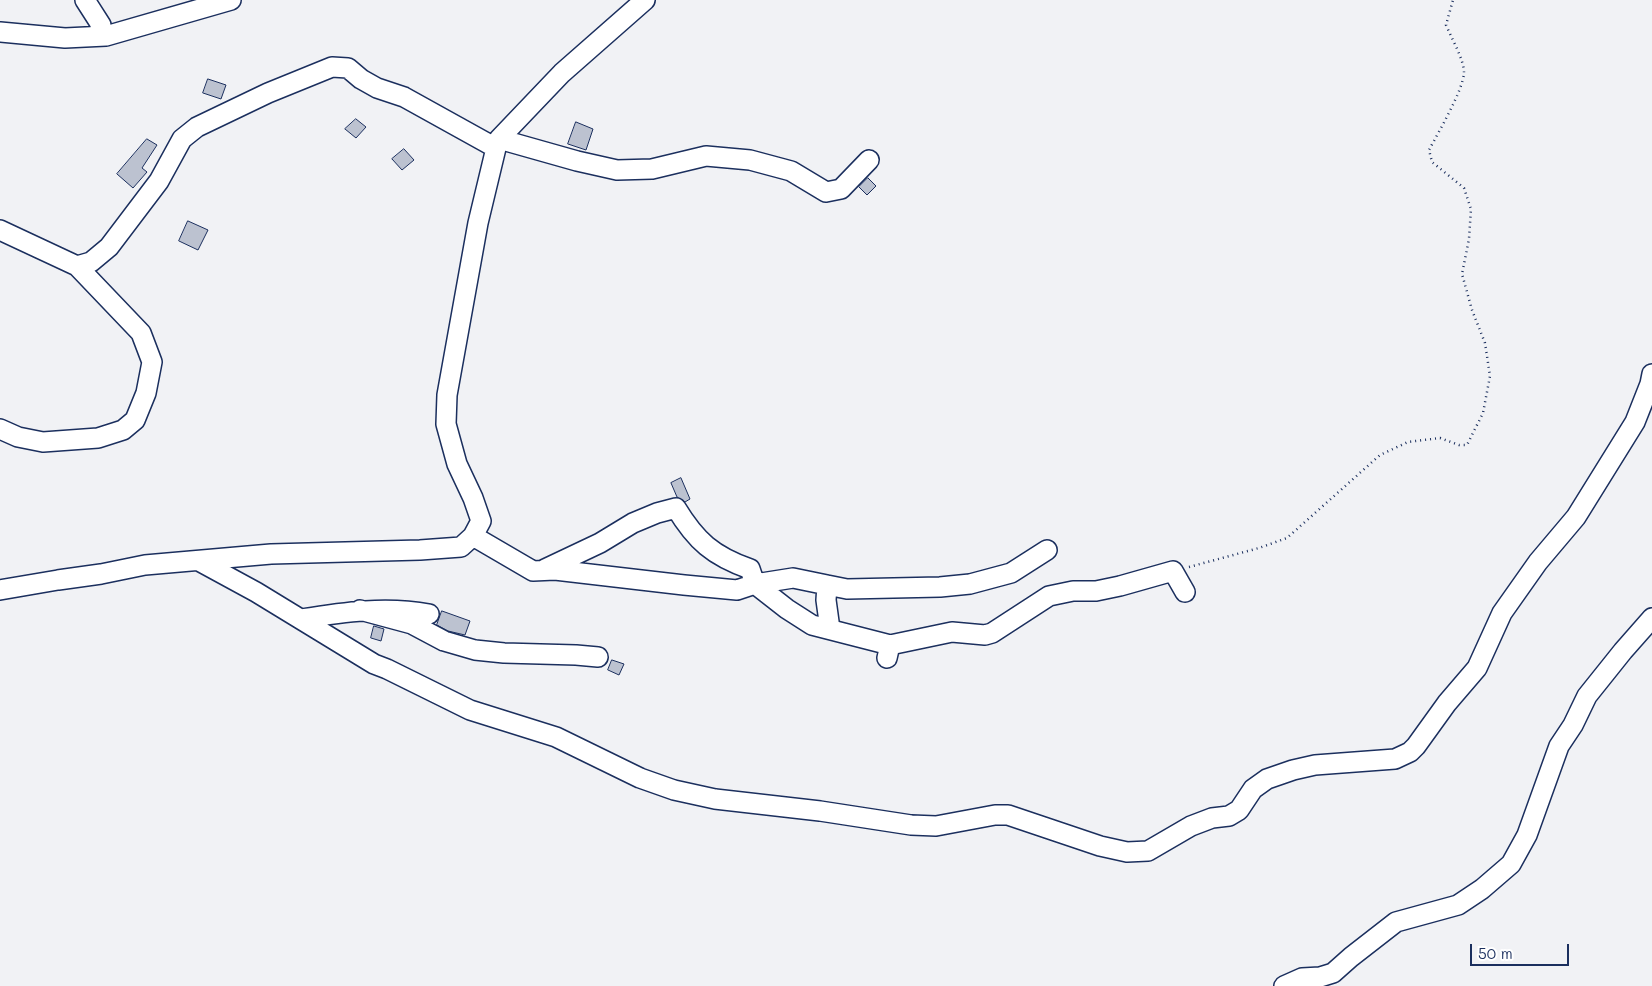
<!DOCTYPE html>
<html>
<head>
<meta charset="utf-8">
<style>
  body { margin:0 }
  #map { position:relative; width:1652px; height:986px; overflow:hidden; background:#f1f2f5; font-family:Mali,sans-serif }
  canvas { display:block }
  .scale { position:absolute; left:1470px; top:944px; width:99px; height:22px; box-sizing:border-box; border:2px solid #1b2f5e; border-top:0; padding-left:6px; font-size:15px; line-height:18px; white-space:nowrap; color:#1b2f5e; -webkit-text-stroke:4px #fff; paint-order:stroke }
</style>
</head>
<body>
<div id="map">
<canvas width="1652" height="986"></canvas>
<div class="scale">50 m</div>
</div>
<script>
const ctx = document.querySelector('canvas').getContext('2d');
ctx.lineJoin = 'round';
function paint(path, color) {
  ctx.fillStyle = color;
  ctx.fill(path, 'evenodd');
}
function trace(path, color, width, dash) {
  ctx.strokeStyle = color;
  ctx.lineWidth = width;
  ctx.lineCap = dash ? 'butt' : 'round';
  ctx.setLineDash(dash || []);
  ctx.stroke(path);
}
const building = new Path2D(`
  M208,79L226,85L221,99L203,93Z
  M356,119L366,127L356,138L345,129Z
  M576,122L593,129L586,150L568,144Z
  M147,139L157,145L142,168L147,172L133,188L117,174Z
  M404,149L414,160L402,170L392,159Z
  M868,178L876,186L867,195L859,187Z
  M188,221L208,230L198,250L179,241Z
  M681,478L690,499L685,502L677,497L671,483Z
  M442,611L470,621L465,635L448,631L437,625Z
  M374,626L384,629L381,641L371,638Z
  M612,660L624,664L619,675L608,670Z`);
paint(building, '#bcc2d0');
trace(building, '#1b2f5e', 1);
const minor = new Path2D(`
  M85,0L101,25L98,36
  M0,32L65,38L106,36L231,0
  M499,139L577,161L617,170L652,169L706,156L750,160L791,171L826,192L841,189L869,160
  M0,230L77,266L141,333L152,362L146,393L135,420L123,430L98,438L43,442L18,437L0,429
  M77,266L91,262L109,247L159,181L182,139L197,127L268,93L332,67L348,68L361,79L377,88L404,97L496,148
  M473,536L533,571L555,570L684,585L737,590L755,584L787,609L812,625L890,645L887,658
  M199,561L256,592L374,664L387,669L470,710L556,737L640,778L674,790L715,799L820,811L911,825L936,826L995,815H1008L1100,846L1127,852L1148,851L1191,826L1212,818L1229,816L1239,810L1253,789L1267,779L1293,770L1315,765L1395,759L1410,752L1416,746L1447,703L1477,668L1502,613L1538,562L1576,517L1635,422L1650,384L1652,374
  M545,569L600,543L633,523L657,513L676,508C696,541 713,556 750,569L755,584L793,578L827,585L826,600L830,629
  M827,585L847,589L940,587L970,584L1011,573L1047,550
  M0,590L58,580L101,574L145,565L271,554L420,550L461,547L473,536L481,521L473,498L457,464L446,424L447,395L478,223L496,148L499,139L562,73L645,0
  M360,610L412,624L444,641L475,650L504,653L576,655L598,657
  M301,619C344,612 386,606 429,614
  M890,645L952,632L985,635L992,633L1049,596L1073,591H1096L1120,586L1173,571L1185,592
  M1284,986L1302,978L1320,977L1333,973L1351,957L1396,922L1458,905L1482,889L1511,864L1527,835L1559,746L1573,725L1587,696L1623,651L1652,618`);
trace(minor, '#1b2f5e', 22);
trace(new Path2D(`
  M1189,567L1259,548L1287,538L1380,455L1408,442L1440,438L1459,445H1467L1483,413L1490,376L1485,343L1472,310L1462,274L1469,239L1471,209L1464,188L1432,162L1429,150C1438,133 1464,89 1464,72C1464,60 1451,37 1446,25L1453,0`), '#1b2f5e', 2.5, [1, 4]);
trace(minor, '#fff', 19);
</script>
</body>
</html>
